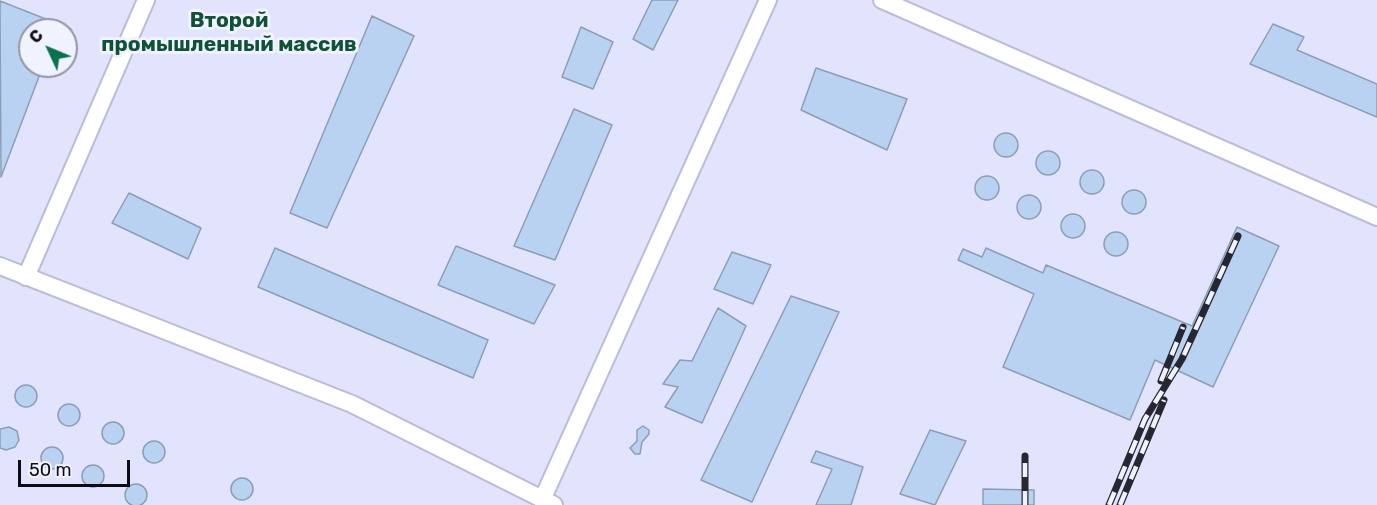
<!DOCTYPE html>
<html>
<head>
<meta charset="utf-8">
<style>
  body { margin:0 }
  #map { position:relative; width:1377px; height:505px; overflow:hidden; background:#e1e4fc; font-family:Rubik,sans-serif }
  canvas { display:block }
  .north { position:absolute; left:18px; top:18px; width:60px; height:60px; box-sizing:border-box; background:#f0f2fe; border:2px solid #9496a1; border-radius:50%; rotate:314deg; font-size:16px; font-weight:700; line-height:24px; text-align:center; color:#0b0c15 }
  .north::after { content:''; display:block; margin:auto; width:21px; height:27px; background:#07724b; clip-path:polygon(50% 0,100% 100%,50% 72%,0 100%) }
  .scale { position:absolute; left:18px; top:460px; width:112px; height:27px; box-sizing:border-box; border:3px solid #0b0c15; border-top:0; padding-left:8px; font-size:18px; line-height:21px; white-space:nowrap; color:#0b0c15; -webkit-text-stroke:4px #f0f2fe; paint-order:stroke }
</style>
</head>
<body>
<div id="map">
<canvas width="1377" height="505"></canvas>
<div class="north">С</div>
<div class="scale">50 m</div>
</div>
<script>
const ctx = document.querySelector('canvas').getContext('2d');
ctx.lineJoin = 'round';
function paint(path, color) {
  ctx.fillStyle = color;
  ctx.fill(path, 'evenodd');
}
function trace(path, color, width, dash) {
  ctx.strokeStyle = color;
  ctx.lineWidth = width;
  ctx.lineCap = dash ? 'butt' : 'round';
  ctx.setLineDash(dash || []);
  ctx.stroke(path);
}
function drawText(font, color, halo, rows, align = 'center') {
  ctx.font = font + ' Rubik,sans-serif';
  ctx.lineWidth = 6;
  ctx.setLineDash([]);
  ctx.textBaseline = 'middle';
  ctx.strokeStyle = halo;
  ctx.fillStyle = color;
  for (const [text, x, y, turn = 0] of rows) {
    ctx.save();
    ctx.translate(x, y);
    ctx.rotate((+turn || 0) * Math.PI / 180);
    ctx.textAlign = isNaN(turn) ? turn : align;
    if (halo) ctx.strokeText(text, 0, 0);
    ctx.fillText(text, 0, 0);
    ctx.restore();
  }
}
const building = new Path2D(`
  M652,0H678L653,50L633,39Z
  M0,1L71,29L30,30V66H43L1,177Z
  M372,16L414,36L327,228L290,213Z
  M1273,24L1304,37L1297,50L1377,84V117L1250,64Z
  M581,27L613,42L593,89L562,77Z
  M816,68L907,99L887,150L801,110Z
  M574,109L612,125L555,260L514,246Z
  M994 145a12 12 0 1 1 24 0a12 12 0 1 1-24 0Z
  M1036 163a12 12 0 1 1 24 0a12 12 0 1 1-24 0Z
  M1080 182a12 12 0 1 1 24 0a12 12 0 1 1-24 0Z
  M975 188a12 12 0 1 1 24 0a12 12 0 1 1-24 0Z
  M1122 202a12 12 0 1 1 24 0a12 12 0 1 1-24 0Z
  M129,193L201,228L188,259L112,223Z
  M1017 207a12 12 0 1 1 24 0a12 12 0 1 1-24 0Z
  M1061 226a12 12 0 1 1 24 0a12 12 0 1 1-24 0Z
  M1237,227L1279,246L1213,387L1155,360L1130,420L1003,367L1034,294L958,260L963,249L982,257L986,248L1043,273L1046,265L1192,326Z
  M1104 244a12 12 0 1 1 24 0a12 12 0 1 1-24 0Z
  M456,246L555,285L534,324L438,285Z
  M275,248L488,340L473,378L258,287Z
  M732,252L771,265L753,304L714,289Z
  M791,296L839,312L752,502L701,480Z
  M718,308L746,326L702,423L665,407L678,387L663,384L680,360L692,361Z
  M15 396a11 11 0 1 1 22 0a11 11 0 1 1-22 0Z
  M58 415a11 11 0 1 1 22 0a11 11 0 1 1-22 0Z
  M102 433a11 11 0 1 1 22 0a11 11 0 1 1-22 0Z
  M643,426L649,430V434L642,442L640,454H635L630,448L637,441V430Z
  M9,427L17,431L19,440L15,447L6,450L0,448V429Z
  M930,430L966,441L935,505L900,494Z
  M143 452a11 11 0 1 1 22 0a11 11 0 1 1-22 0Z
  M41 458a11 11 0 1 1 22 0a11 11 0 1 1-22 0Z
  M816,451L863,467L851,505H816L832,469L811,462Z
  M82 476a11 11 0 1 1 22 0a11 11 0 1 1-22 0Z
  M231 489a11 11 0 1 1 22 0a11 11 0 1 1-22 0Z
  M125 495a11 11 0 1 1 22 0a11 11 0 1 1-22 0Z
  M983,489L1034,490V505H983Z`);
paint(building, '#bad2f1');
trace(building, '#8c9eb6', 1.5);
const minor = new Path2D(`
  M882,0L1377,217
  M0,266L352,404L554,505
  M26,277L146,0
  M542,500L768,0`);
trace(minor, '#b9bcda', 20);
trace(minor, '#fff', 16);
const rail = new Path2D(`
  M1161,381L1183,327
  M1025,505V456
  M1109,505L1145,419L1182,359L1238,236
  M1120,505L1164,400`);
trace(rail, '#262732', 7);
trace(rail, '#f0f2fe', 4.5, [14]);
drawText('bold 21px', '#0f5236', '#f0f2fe', [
  ["Второй",229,21],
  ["промышленный массив",229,45]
]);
</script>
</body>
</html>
